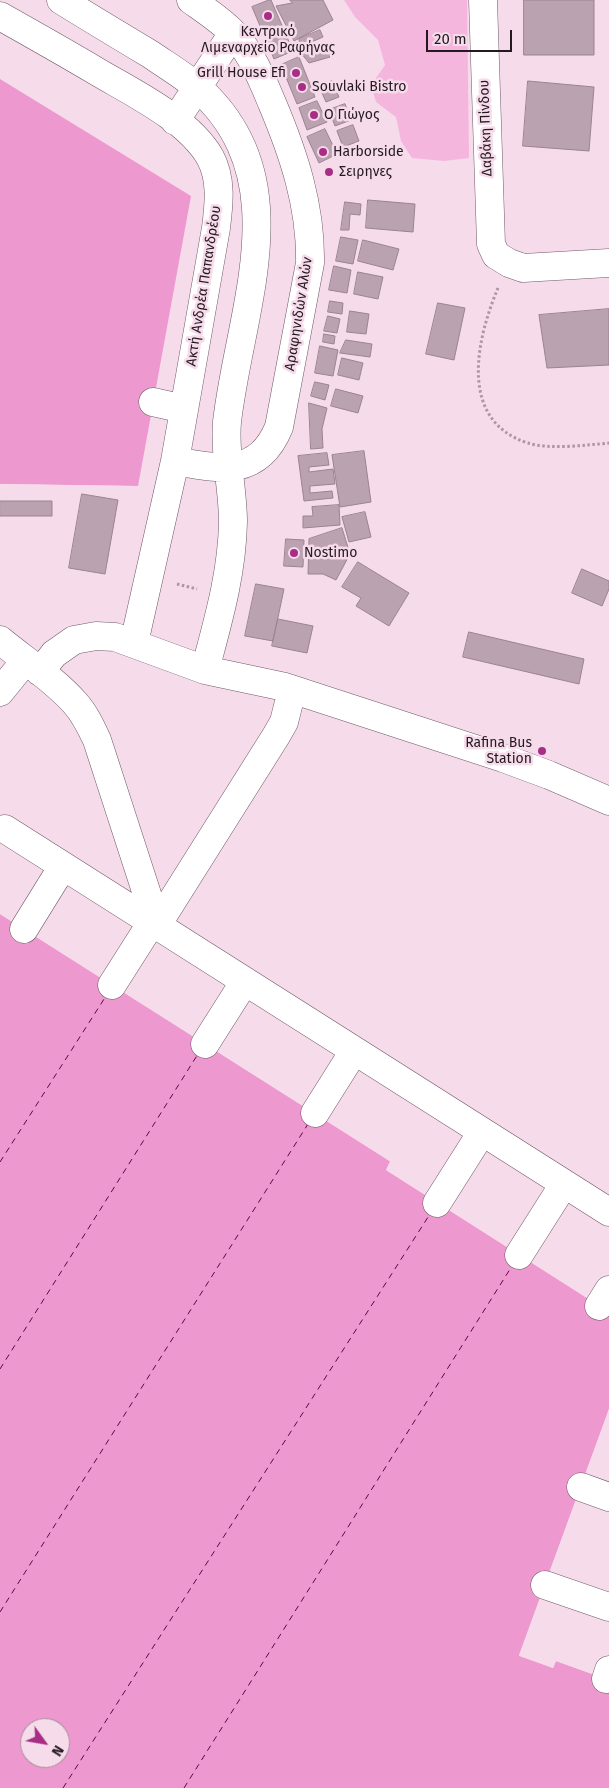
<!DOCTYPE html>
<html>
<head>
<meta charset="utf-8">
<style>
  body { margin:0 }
  #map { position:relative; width:609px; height:1788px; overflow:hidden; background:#f6dbeb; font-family:"Fira Sans",sans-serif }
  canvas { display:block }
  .north { position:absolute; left:20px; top:1718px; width:50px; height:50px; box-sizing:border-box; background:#f6dbeb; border:1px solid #a28d99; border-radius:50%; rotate:122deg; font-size:14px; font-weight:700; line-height:20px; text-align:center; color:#23191f }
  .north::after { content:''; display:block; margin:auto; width:18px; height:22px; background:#a72e84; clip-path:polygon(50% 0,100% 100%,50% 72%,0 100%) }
  .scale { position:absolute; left:426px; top:30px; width:86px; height:22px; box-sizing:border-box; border:2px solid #23191f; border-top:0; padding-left:6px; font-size:15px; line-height:18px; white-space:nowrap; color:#23191f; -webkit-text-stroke:4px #f6dbeb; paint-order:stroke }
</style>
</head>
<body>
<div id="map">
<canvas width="609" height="1788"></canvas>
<div class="north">N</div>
<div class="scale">20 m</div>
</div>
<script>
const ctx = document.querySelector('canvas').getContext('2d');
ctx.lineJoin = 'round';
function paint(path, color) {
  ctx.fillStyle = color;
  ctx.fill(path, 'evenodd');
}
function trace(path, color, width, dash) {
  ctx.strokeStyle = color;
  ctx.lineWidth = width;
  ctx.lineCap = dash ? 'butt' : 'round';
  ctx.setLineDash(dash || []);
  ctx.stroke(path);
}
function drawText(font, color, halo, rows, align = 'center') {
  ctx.font = font + ' "Fira Sans",sans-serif';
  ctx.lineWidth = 5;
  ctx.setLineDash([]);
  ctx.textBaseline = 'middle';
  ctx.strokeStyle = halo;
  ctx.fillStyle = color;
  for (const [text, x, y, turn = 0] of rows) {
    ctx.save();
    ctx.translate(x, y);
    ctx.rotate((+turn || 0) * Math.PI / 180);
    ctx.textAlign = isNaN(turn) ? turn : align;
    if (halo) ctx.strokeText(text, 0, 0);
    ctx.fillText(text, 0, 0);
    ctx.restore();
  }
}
paint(new Path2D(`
  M344,0H467L469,158L444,161L412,158L401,141L396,117L376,102L371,85L385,65L378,40L355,17Z`), '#f5b6dd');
paint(new Path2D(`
  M0,79L191,196L138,486L0,484Z
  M0,914L391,1162L386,1170L609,1312V1409L519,1655L553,1668L556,1661L609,1680V1788H0ZM30,1728H60V1758H30Z`), '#ed98ce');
paint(new Path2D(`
  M0,484L138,486V488L0,487Z
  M0,911L392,1159L393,1162L389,1169L609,1309V1312L386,1170L390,1161L0,914Z
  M609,1409V1417L523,1654L552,1665L554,1659H556L609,1677V1680L556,1661L553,1668L519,1656Z`), '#f6dbeb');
trace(new Path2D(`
  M0,1162L106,996
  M0,1369L198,1054
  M0,1612L308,1124
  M63,1788L430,1214
  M184,1788L512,1266`), '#690050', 1, [6, 5]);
const building = new Path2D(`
  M269,0H271L293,51L274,59L252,7Z
  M290,0H323L333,20L294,41L276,6L292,3Z
  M524,0H594V55H524Z
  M320,30L323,37L300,47L299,39Z
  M327,45L330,57L309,63L301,53Z
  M299,57L315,97L297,104L281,65Z
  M332,81L339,97L326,102L319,86Z
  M528,81L594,87L589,151L523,146Z
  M317,101L327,122L307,130L299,108Z
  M345,104L351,120L335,126L329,110Z
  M353,125L359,141L343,147L337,131Z
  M325,129L337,154L319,163L307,137Z
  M368,200L415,204L413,232L366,228Z
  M345,202L361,204L360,215L350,214L349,230H341Z
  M341,237L358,240L353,264L336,261Z
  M363,240L399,249L393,270L358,261Z
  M334,266L351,270L347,293L329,290Z
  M358,272L383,277L378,299L354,294Z
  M330,301L343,303L342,314L328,312Z
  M438,303L465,308L454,360L426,354Z
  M609,309V365L547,368L539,315Z
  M350,311L369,314L366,334L347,332Z
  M328,316L340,319L337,333L324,331Z
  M324,334L335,336L334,344L323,342Z
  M346,340L372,344L370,357L340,353Z
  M320,346L338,350L333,376L315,373Z
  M342,358L363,363L359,380L338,375Z
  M315,382L329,385L325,400L311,396Z
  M336,389L363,396L358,413L331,406Z
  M309,403L327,408L322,429L323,448L311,449Z
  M364,451L371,502L340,507L332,455Z
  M327,453L329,465L309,467V472L333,469L335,484L310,486V493L332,491L333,498L304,501L298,456Z
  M82,494L118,500L105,574L69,568Z
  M0,501H52V516H0Z
  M339,505L340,525L303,528V516H313L312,507Z
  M365,512L371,537L349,542L342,517Z
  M342,528L350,554L336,580L323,574H308L309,539Z
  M286,539L304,540L303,567L284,566Z
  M358,562L409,593L389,626L356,606L361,598L342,587Z
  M582,569L609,581V589L602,606L572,593Z
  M256,584L284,589L273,641L245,636Z
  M278,619L313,626L307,653L272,646Z
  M469,632L584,659L579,684L463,657Z`);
paint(building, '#bba2b1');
trace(building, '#9b8391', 1);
const minor = new Path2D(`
  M61,0C90,18 120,36 150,54C166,65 183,75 197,87C301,178 240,308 227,422C224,455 233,489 233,522C232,574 218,621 205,670
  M483,0L491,244L496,255L509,263L523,268L609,263
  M0,16C32,34 64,52 96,71C133,93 188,119 210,157C222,179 219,204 216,228L175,461L134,643
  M175,121L233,33
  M153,402L184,409
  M175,461C219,469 258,478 279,427L310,263C311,206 294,155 272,103C262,79 252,54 233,33C222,21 205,10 191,0
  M0,640C24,660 55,680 75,703C85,714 91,727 97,740L157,925
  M40,672L54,654L74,640L96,636L115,637L205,670L285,687L503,758L549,775L609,801
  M0,692L25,661
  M5,829L609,1212
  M157,925L276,736L284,722L292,690
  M24,929L63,866
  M112,985L152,922
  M205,1044L245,981
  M315,1113L354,1051
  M437,1203L482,1132
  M519,1255L564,1184
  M599,1306L609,1290
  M581,1487L609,1497
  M545,1585L609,1607
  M606,1679L609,1670`);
trace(minor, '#705967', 29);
trace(new Path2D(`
  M498,288C476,340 458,421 528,443C549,450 587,445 609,443
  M177,584L197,589`), '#ac97a3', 3, [2.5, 2.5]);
trace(minor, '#fff', 28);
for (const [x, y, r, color] of [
  [268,16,5,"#a72e84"],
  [296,73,5,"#a72e84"],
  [302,87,5,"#a72e84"],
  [314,115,5,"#a72e84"],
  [323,152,5,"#a72e84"],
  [329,172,5,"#a72e84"],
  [294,553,5,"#a72e84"],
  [542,751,5,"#a72e84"]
]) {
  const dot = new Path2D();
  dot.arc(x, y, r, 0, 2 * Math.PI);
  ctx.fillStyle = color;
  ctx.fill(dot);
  trace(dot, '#f6dbeb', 2);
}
drawText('14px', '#23191f', '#f6dbeb', [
  ["Κεντρικό",268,32,"center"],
  ["Λιμεναρχείο Ραφήνας",268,48,"center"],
  ["Grill House Efi",286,73,"right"],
  ["Souvlaki Bistro",312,87],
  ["Ο Γιώγος",324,115],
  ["Harborside",333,152],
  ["Σειρηνες",339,172],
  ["Nostimo",304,553],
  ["Rafina Bus",532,743,"right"],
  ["Station",532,759,"right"]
], 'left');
drawText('14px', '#23191f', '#f6dbeb', [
  ["Δαβάκη Πίνδου",486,128,-92],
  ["Ακτή Ανδρέα Παπανδρέου",204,286,-81],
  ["Αραφηνιδών Αλών",299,314,-81]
]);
</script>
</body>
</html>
